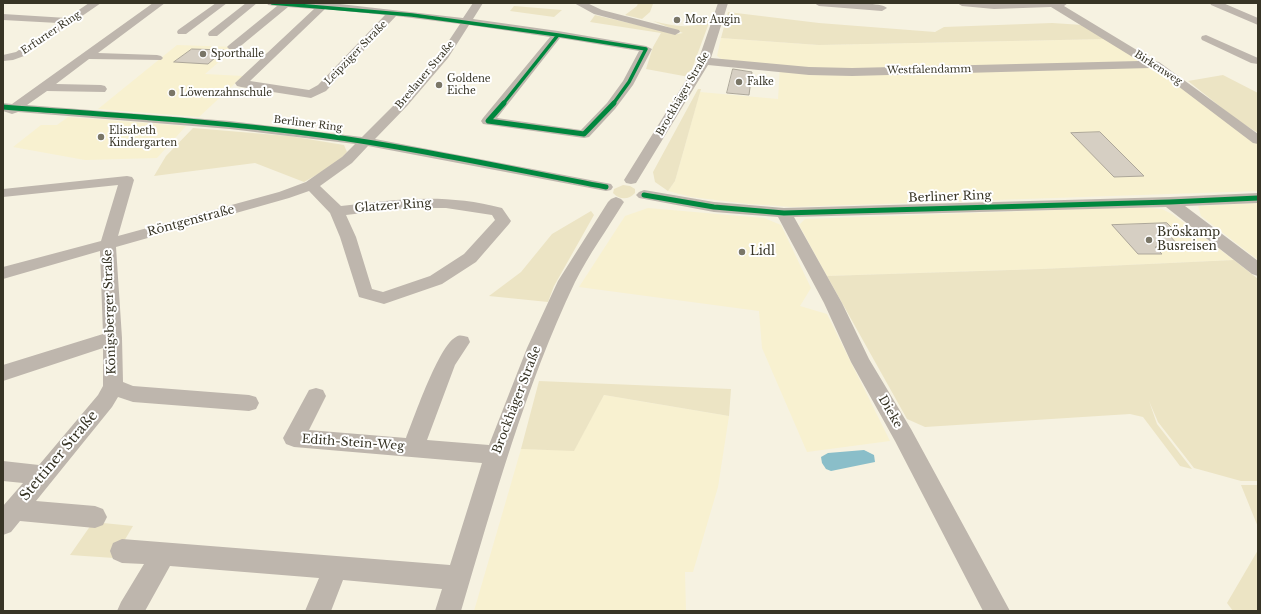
<!DOCTYPE html>
<html>
<head>
<meta charset="utf-8">
<style>
  body { margin:0 }
  #map { position:relative; width:1261px; height:614px; overflow:hidden; background:#f6f2e1; font-family:"Libre Baskerville",serif }
  canvas { display:block }
  .frame { position:absolute; inset:0; border:4px solid #373425; pointer-events:none }
</style>
</head>
<body>
<div id="map">
<canvas width="1261" height="614"></canvas>
<div class="frame"></div>
</div>
<script>
const ctx = document.querySelector('canvas').getContext('2d');
ctx.lineJoin = 'round';
function paint(path, color) {
  ctx.fillStyle = color;
  ctx.fill(path, 'evenodd');
}
function trace(path, color, width, dash) {
  ctx.strokeStyle = color;
  ctx.lineWidth = width;
  ctx.lineCap = dash ? 'butt' : 'round';
  ctx.setLineDash(dash || []);
  ctx.stroke(path);
}
function drawText(font, color, halo, rows, align = 'center') {
  ctx.font = font + ' "Libre Baskerville",serif';
  ctx.lineWidth = 4;
  ctx.setLineDash([]);
  ctx.textBaseline = 'middle';
  ctx.strokeStyle = halo;
  ctx.fillStyle = color;
  for (const [text, x, y, turn = 0] of rows) {
    ctx.save();
    ctx.translate(x, y);
    ctx.rotate((+turn || 0) * Math.PI / 180);
    ctx.textAlign = isNaN(turn) ? turn : align;
    if (halo) ctx.strokeText(text, 0, 0);
    ctx.fillText(text, 0, 0);
    ctx.restore();
  }
}
paint(new Path2D(`
  M721,38L819,45L1108,39L1163,73L1258,144V191L792,207L749,204L691,197L668,191L675,181L700,92L778,99L780,65L723,60L717,56Z
  M177,45L236,47L205,74L243,76L199,117L98,109Z
  M68,117L186,126L157,158L85,160L13,147L41,125H57Z
  M1258,203V260L1201,216L1198,206Z
  M1141,207L1162,209L1172,214L1234,260L1041,269L827,276L799,225L805,219Z
  M648,208L764,218L781,225L811,288L800,306L827,314L890,441L807,452L762,348L759,311L579,287L625,216Z
  M604,395L729,416L718,487L693,572H685L686,611H474L521,449L574,450Z`), '#f8f1d0');
paint(new Path2D(`
  M638,3H655L653,4L650,12L642,19L625,15L637,6Z
  M514,6L562,10L554,17L510,11Z
  M728,12L819,23L935,32L944,27L1052,23L1083,25L1108,39L819,45L721,38Z
  M595,15L677,34L683,33L653,21C673,26 691,30 710,20L689,77L646,69L653,47L661,33L590,22Z
  M1223,75L1258,93V133L1237,120L1188,81Z
  M698,89H701L675,181L668,191L655,182L653,172Z
  M193,128L289,136L344,145L347,152L336,164L304,182L255,163L154,176L166,156Z
  M623,185L630,186L635,189V193C629,200 619,200 613,193L614,189Z
  M591,211L594,215L554,286L548,302L489,296L521,272L552,234Z
  M1234,260L1258,279V481H1241L1194,468L1158,422L1149,401L1157,424L1192,469L1180,466L1143,417L1130,414L925,427L907,419L827,276L1041,269Z
  M539,381L731,389L729,416L604,395L574,451L521,449Z
  M1241,485H1258V527Z
  M93,522L133,526L114,558L70,555Z
  M1258,550V611H1233L1227,603Z`), '#ece4c4');
paint(new Path2D(`
  M864,450L874,455L875,462L831,471L826,469L822,463L821,457L828,453Z`), '#8abec9');
const building = new Path2D(`
  M192,49L224,50L208,64L174,62Z
  M733,69L752,72L749,95L727,93Z
  M1100,132L1144,176L1114,177L1071,133Z
  M1167,223L1178,234H1168L1179,246L1155,247L1162,254H1138L1112,225Z`);
paint(building, '#d6cfc3');
trace(building, '#ada79a', 1);
paint(new Path2D(`
  M89,3H101L24,56L13,60L3,61V55L16,52L58,23L3,20V14L67,18Z
  M153,3H165L98,53L157,55L161,56L163,58L161,60L89,59L56,84L101,85L105,86L107,89L105,92L47,91L27,105L230,121L362,137L399,100L440,54L460,24L396,16L326,91L311,98L241,87L237,86L235,83L314,9L288,7L237,49H229L227,47L229,45L277,6L268,5L267,3H331L463,18L473,3H483L473,19L558,31L646,46L652,49L633,85L615,109L589,137L584,138L483,124L481,121L483,118L550,37L469,25L448,58L407,106L375,139L606,183L611,184L613,187L611,190L606,191L368,146L352,163L320,186L341,206C397,199 446,193 502,208L511,221L509,224L476,262L442,284L384,304L359,297L340,237L330,213L309,191L289,198L116,247L122,338L123,382L133,386L249,395L256,397L259,403L256,409L249,411L133,402L118,397L112,407L36,501L95,506L103,509L107,517L103,525L95,528L20,521L11,532L3,535V506L23,483L3,481V461L39,465L98,395L103,386V348L3,381V365L103,334L100,251L3,279V267L101,241L118,185L3,197V189L127,176L132,177L134,180L118,236L279,192L306,182L342,157L355,144L230,129L18,112L12,114L3,111V103L12,104ZM325,9L385,15L318,85L309,90L250,81ZM560,38L639,51L623,81L607,103L581,130L497,118ZM405,208H446L492,215L495,220L464,254L430,276L383,292L372,289L356,237L346,215Z
  M216,3H227L186,34H178L177,32L178,30Z
  M246,3H257L217,36H209L208,34L209,32Z
  M574,3H587L602,10L679,30L680,32L675,35L594,14Z
  M718,3H728L711,58L809,67L852,68L1139,61L1051,7L994,9L962,6L957,3H1068L1064,6L1155,61L1159,62L1258,134V144L1253,143L1170,80L1150,68L852,76L809,75L708,65L636,183L631,184L626,183L624,180L698,61Z
  M814,3C826,3 881,1 887,8L882,11L819,6Z
  M1210,3H1223L1258,18V25L1211,5Z
  M1206,35L1258,58V64L1251,63L1202,40L1201,38L1202,36Z
  M644,190L714,202L784,208L1170,197L1258,193V203L1185,206L1258,261V276L1252,274L1166,207L794,217L842,303L869,359L911,429L1010,611H983L895,441L851,362L824,303L778,217L714,212L639,198L636,195L639,192Z
  M616,197L621,199L624,202C608,228 588,256 575,282C525,387 494,500 461,611H435L442,589L343,580L331,611H305L319,578L170,566L145,611H117L121,602L144,564L122,563L113,559L110,551L113,543L122,539L450,565L482,463L294,447L286,444L283,438L309,390L316,388L323,390L326,396L309,430L406,438C414,418 439,345 456,337C460,334 463,336 468,337L470,342L455,365L427,440L489,445L527,348L558,281L608,202L611,199Z`), '#beb6ad');
trace(new Path2D(`
  M272,3L412,15L558,35
  M558,35L646,49L629,82L613,104
  M503,104L558,35`), '#00873e', 3.5);
trace(new Path2D(`
  M504,103L488,121L584,134L614,103
  M3,107C109,115 215,121 320,135C416,148 511,169 606,187
  M644,195L714,207L784,213L1170,202L1258,198`), '#00873e', 5);
for (const [x, y, r, color] of [
  [677,20,4,"#7a7667"],
  [203,54,4,"#7a7667"],
  [739,82,4,"#7a7667"],
  [439,85,4,"#7a7667"],
  [172,93,4,"#7a7667"],
  [101,137,4,"#7a7667"],
  [1149,240,4,"#7a7667"],
  [742,252,4,"#7a7667"]
]) {
  const dot = new Path2D();
  dot.arc(x, y, r, 0, 2 * Math.PI);
  ctx.fillStyle = color;
  ctx.fill(dot);
  trace(dot, '#fff', 1.5);
}
drawText('10px', '#373425', '#fff', [
  ["Mor Augin",685,20],
  ["Sporthalle",211,54],
  ["Goldene",447,79],
  ["Eiche",447,91],
  ["Falke",747,82],
  ["Löwenzahnschule",180,93],
  ["Elisabeth",109,131],
  ["Kindergarten",109,143]
], 'left');
drawText('10px', '#373425', '#fff', [
  ["Erfurter Ring",51,33,-34],
  ["Leipziger Straße",356,53,-46],
  ["Birkenweg",1158,68,33],
  ["Westfalendamm",929,70,-1],
  ["Breslauer Straße",425,75,-50],
  ["Brockhäger Straße",683,94,-60],
  ["Berliner Ring",308,124,7]
]);
drawText('12px', '#373425', '#fff', [
  ["Berliner Ring",950,197,-2],
  ["Glatzer Ring",393,206,-4],
  ["Röntgenstraße",191,221,-15],
  ["Königsberger Straße",110,312,-92],
  ["Brockhäger Straße",517,400,-69],
  ["Dieke",890,412,60],
  ["Edith-Stein-Weg",353,443,4]
]);
drawText('12px', '#373425', '#fff', [
  ["Bröskamp",1157,233],
  ["Busreisen",1157,247],
  ["Lidl",750,252]
], 'left');
drawText('14px', '#373425', '#fff', [
  ["Stettiner Straße",59,456,-50]
]);
</script>
</body>
</html>
